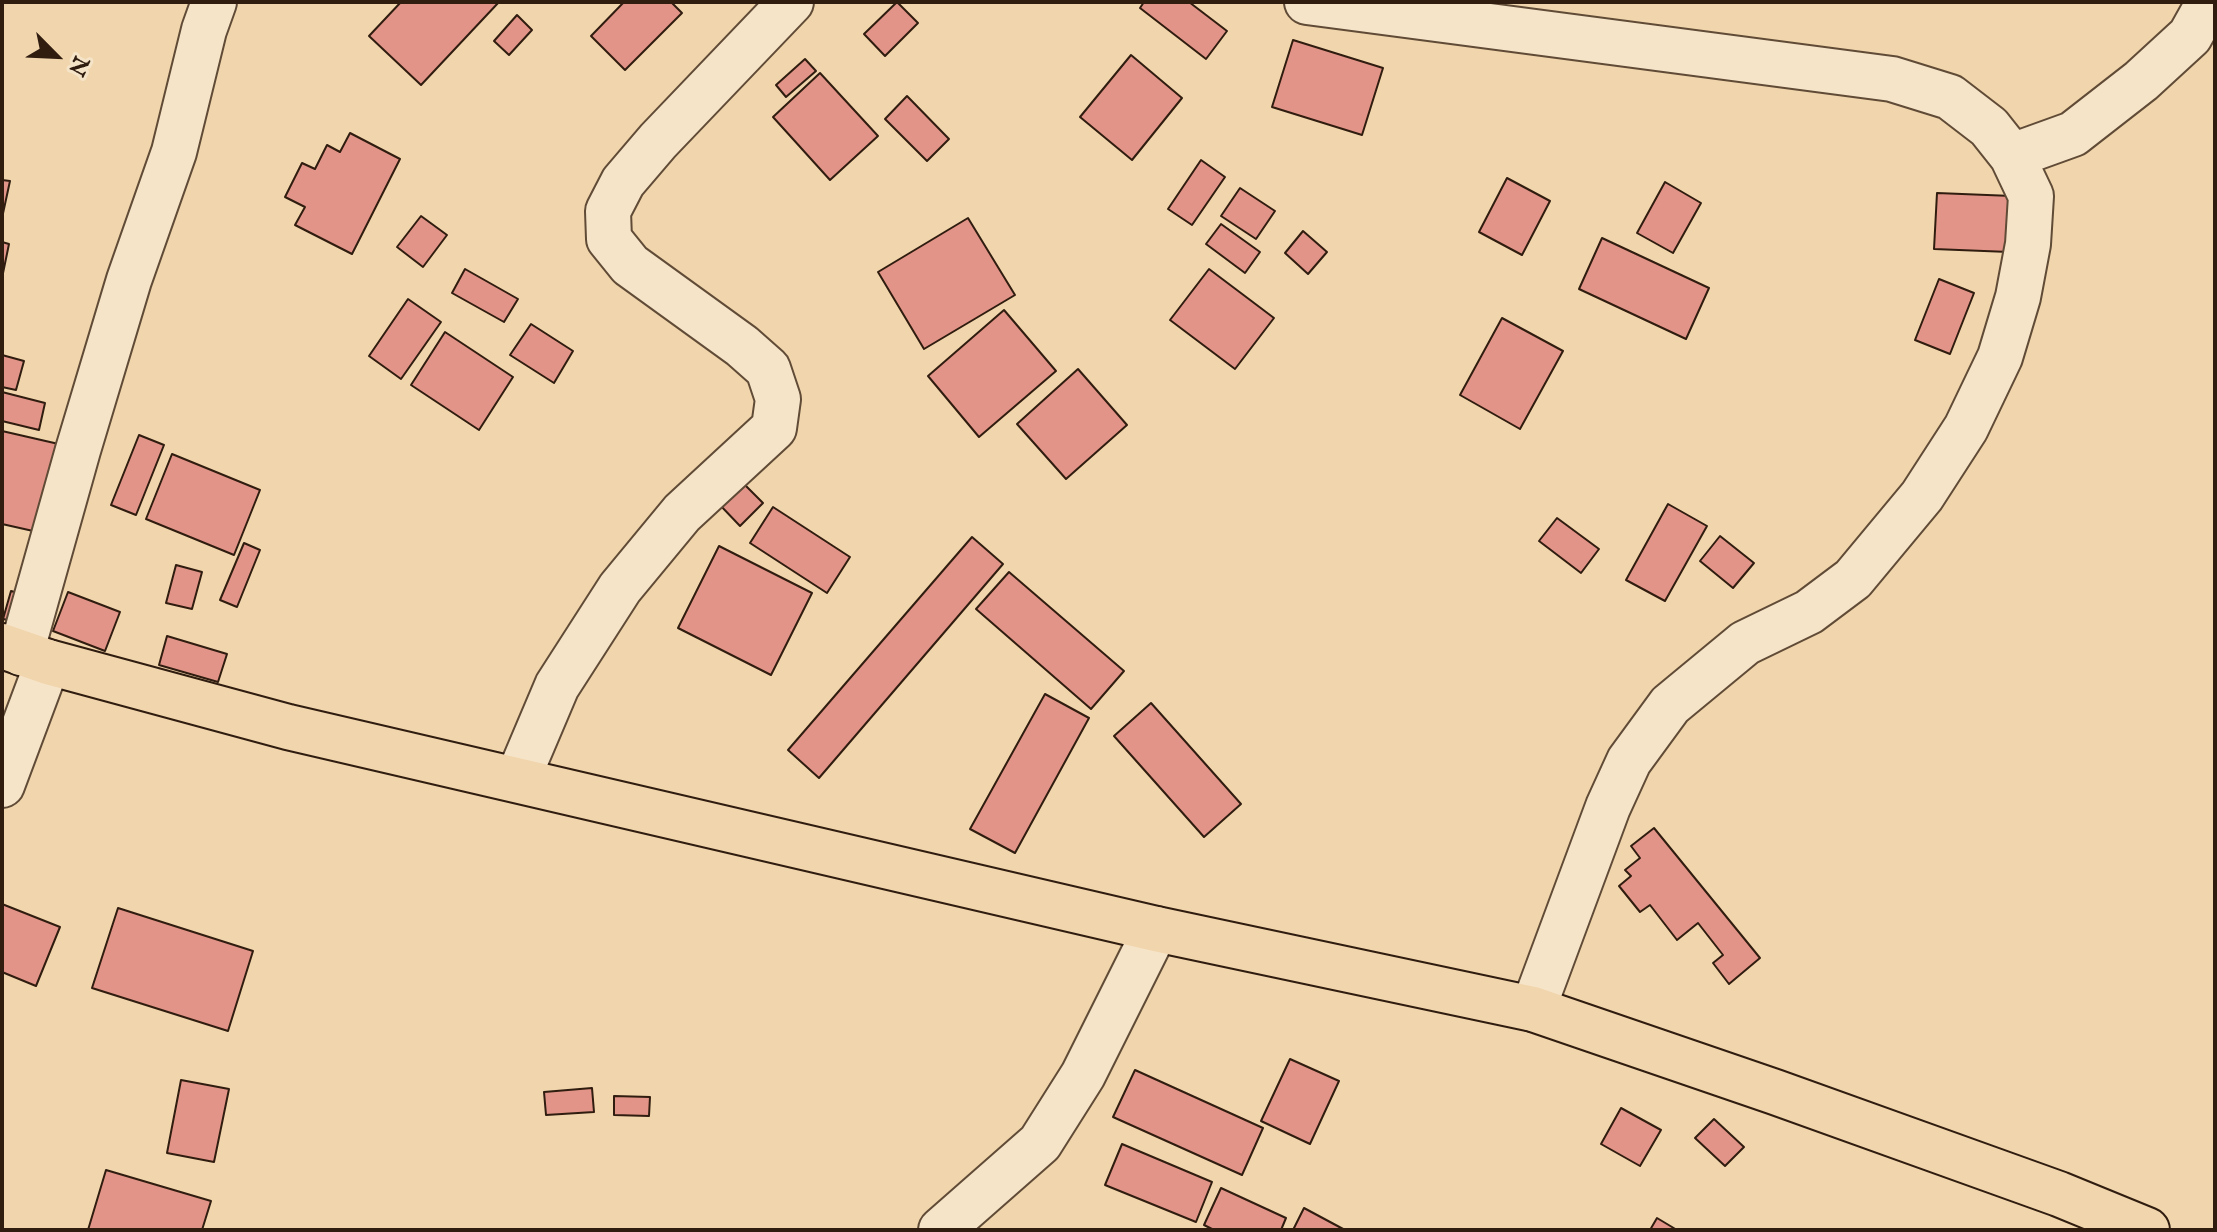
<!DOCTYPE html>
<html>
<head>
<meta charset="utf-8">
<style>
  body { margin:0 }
  #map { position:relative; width:2217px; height:1232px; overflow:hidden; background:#f1d5ac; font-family:"IM FELL English",serif }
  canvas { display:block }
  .frame { position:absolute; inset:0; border:4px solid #301d10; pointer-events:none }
  .north { position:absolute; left:16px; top:16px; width:80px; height:80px; -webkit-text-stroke:6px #f6e4c9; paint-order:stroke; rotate:114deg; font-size:22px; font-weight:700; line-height:32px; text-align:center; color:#301d10 }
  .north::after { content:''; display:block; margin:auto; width:28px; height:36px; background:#301d10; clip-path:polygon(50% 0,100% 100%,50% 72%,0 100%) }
</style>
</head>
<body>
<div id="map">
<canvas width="2217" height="1232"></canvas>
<div class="frame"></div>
<div class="north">N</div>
</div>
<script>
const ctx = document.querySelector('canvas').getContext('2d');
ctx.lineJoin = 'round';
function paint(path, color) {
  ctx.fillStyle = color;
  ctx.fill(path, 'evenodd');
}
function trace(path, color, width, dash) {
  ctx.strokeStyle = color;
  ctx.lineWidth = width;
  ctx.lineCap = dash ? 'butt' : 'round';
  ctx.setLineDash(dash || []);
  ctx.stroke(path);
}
const building = new Path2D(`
  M401,2H499L421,85L369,36Z
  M624,2H671L682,13L625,70L591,36Z
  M897,2L918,23L885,56L864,34Z
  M1144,2H1189L1227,31L1206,59L1140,8Z
  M517,15L532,30L509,55L494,41Z
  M1293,40L1383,68L1362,135L1272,107Z
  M1131,55L1182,98L1132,160L1080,117Z
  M805,59L816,71L786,97L776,85Z
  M820,73L878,136L830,180L773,117Z
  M907,96L949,139L927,161L885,119Z
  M350,133L400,159L352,254L295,225L305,207L285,197L302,163L315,169L327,145L340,152Z
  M1201,160L1225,177L1192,225L1168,209Z
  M1507,178L1550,201L1522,255L1479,232Z
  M2,180L10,181L2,218Z
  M1665,182L1701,203L1673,253L1637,233Z
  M1240,188L1275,211L1256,239L1221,216Z
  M1937,193L2012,196L2009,252L1934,249Z
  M421,216L447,235L423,267L397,247Z
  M968,218L1015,295L924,349L878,272Z
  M1221,224L1260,252L1245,273L1206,244Z
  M1303,231L1327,252L1308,274L1285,253Z
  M1602,238L1709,288L1686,339L1579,289Z
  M2,242L9,244L2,278Z
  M465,269L518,299L504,322L452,293Z
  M1209,269L1274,318L1235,369L1170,320Z
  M1939,279L1974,293L1950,354L1915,340Z
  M408,299L441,322L401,379L369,356Z
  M1004,310L1056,371L979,437L928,376Z
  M1502,318L1563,351L1520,429L1460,395Z
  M531,324L573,351L554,383L510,355Z
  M445,332L513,377L479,430L411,385Z
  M2,355L24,361L16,390L2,387Z
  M1078,369L1127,425L1066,479L1017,424Z
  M2,392L45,403L39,430L2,421Z
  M2,431L63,445L42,533L2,524Z
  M139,435L164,445L136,515L111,505Z
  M172,454L260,490L234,555L146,519Z
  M741,481L763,503L740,526L719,504Z
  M1668,504L1707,526L1665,601L1626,580Z
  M773,507L850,557L827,593L750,543Z
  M1557,518L1599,549L1581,573L1539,541Z
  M1720,536L1754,563L1733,588L1700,561Z
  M972,537L1003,564L819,778L788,750Z
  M244,543L260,550L237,607L220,600Z
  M719,546L812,593L771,675L678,628Z
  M176,565L202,572L192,609L166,603Z
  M1009,572L1124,671L1091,709L976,609Z
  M11,591L29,596L21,623L3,619Z
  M68,592L120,612L105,651L53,631Z
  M167,636L227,654L218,682L159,665Z
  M1045,694L1089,718L1015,853L970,829Z
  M1151,703L1241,804L1204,837L1114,736Z
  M1654,828L1760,958L1729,984L1713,963L1723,955L1698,923L1677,940L1650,905L1640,912L1619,886L1631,876L1625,870L1640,858L1631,846Z
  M2,904L60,927L36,986L2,972Z
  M118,908L253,951L228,1031L92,988Z
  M1290,1059L1339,1081L1310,1144L1261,1121Z
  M1135,1070L1263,1128L1242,1175L1113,1117Z
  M181,1080L229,1089L214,1162L167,1153Z
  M592,1088L594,1112L546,1115L544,1092Z
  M614,1096L650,1097L649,1116L614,1115Z
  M1621,1108L1661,1130L1640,1166L1601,1144Z
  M1714,1119L1744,1147L1725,1166L1695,1138Z
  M1122,1144L1212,1182L1196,1222L1105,1185Z
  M106,1170L211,1201L202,1230H88Z
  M1221,1188L1286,1218L1281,1230H1214L1204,1225Z
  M1304,1208L1345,1230H1293Z
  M1657,1218L1677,1230H1650Z`);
paint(building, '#e19487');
trace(building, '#301d10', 2);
const minor = new Path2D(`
  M1307,2L1892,79L1950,97L1989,127L2012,156L2031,196L2028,244L2018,297L2000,357L1966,428L1922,496L1853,579L1809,612L1745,643L1670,705L1629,761L1608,807L1533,1009
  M2012,156L2073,134L2141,81L2190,36L2209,2
  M21,653L78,450L129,280L174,152L204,30L214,2
  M518,778L557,686L620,588L682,513L774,428L778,399L768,369L742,346L630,265L609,239L608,211L623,182L658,141L791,2
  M2,785L48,662
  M941,1230L1040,1143L1083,1075L1156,929`);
const major = new Path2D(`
  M2,646L48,662L288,727L1156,929L1533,1009L1775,1092L2059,1194L2147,1230`);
trace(minor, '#604b37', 48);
trace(major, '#301d10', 48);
trace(minor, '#f6e4c9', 44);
trace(major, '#f1d5ac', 44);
</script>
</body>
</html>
